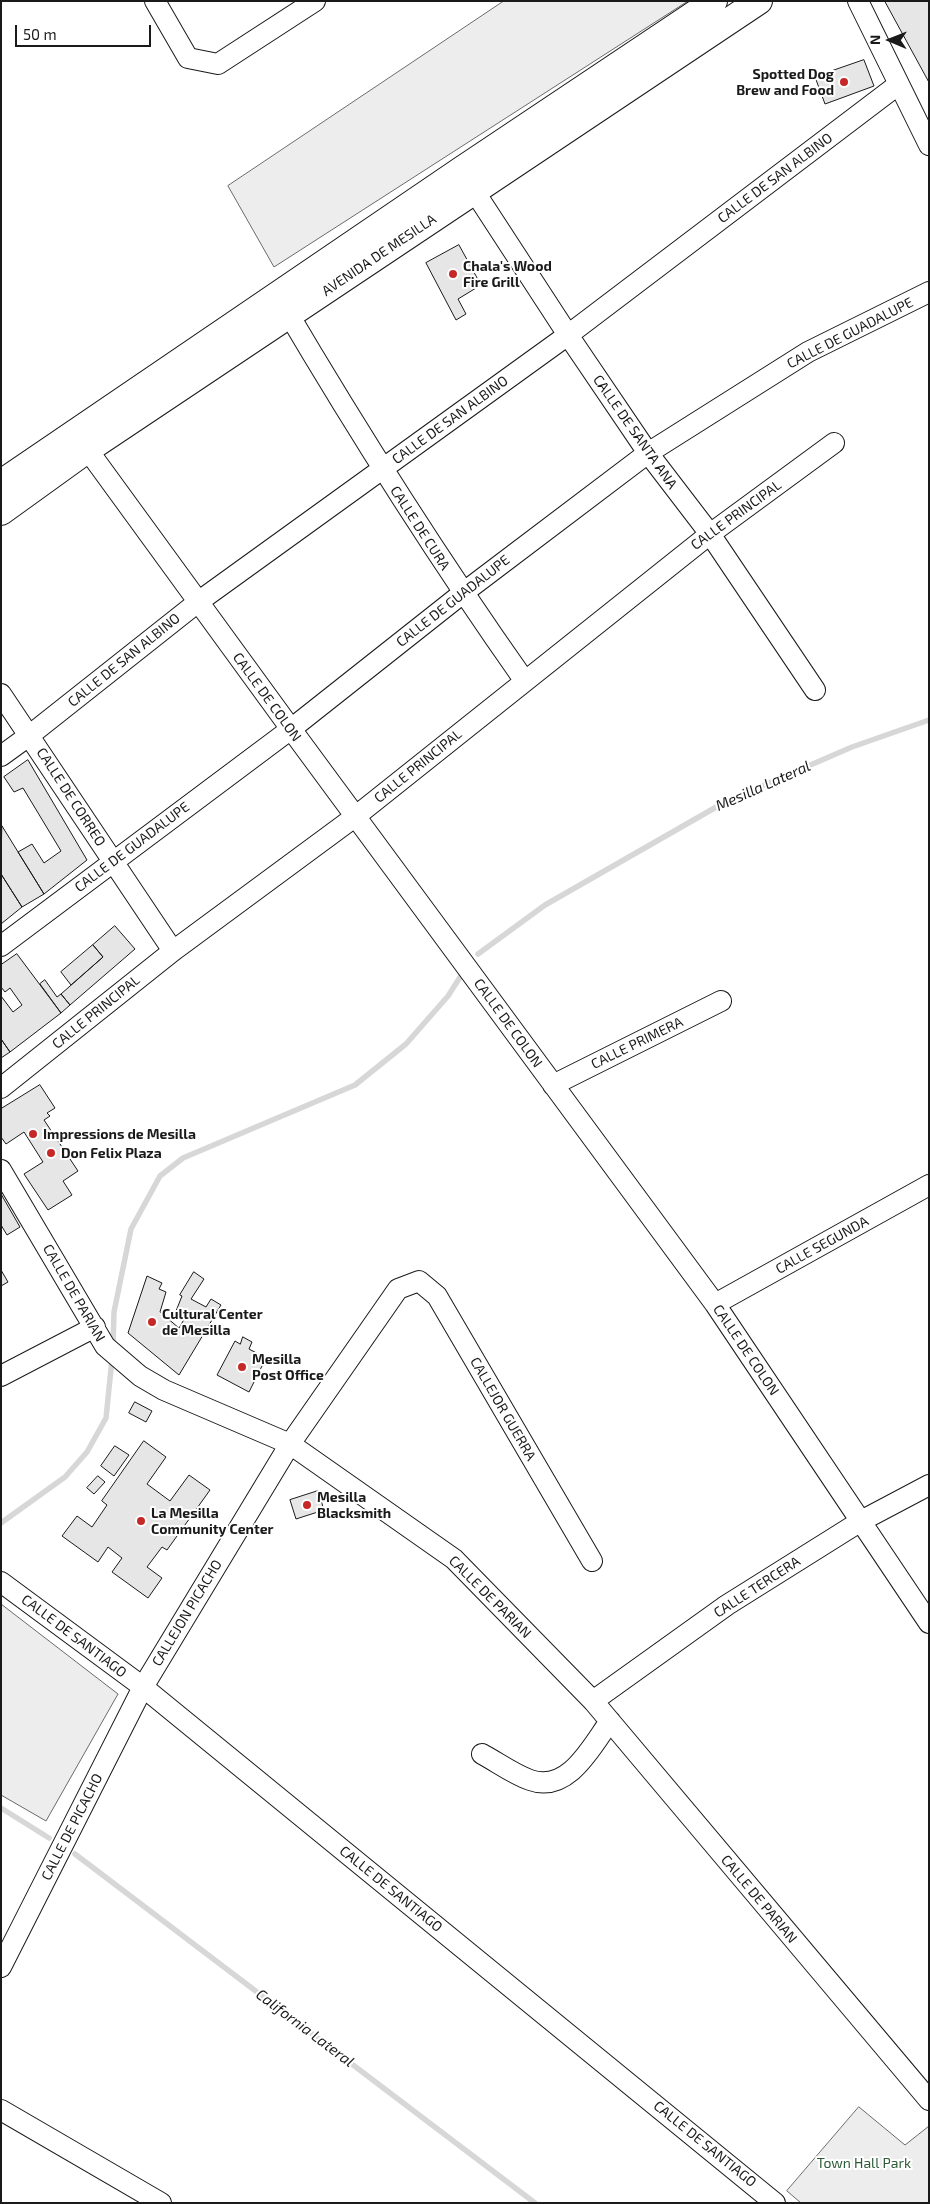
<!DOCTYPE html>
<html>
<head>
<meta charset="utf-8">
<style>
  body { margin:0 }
  #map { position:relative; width:930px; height:2204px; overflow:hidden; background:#fff; font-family:"Exo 2",sans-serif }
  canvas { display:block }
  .frame { position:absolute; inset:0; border:2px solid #1a1a1a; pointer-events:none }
  .north { position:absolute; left:865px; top:15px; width:50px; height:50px; -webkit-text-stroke:4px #fff; paint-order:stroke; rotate:271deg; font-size:14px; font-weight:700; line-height:20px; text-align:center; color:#1a1a1a }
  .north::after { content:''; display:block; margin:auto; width:18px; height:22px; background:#1a1a1a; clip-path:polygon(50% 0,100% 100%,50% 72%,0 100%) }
  .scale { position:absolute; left:15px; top:25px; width:136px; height:22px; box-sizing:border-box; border:2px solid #1a1a1a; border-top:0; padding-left:6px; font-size:15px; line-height:18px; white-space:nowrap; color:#1a1a1a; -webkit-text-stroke:4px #fff; paint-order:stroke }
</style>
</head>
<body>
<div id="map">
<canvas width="930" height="2204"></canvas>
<div class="frame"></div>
<div class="north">N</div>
<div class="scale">50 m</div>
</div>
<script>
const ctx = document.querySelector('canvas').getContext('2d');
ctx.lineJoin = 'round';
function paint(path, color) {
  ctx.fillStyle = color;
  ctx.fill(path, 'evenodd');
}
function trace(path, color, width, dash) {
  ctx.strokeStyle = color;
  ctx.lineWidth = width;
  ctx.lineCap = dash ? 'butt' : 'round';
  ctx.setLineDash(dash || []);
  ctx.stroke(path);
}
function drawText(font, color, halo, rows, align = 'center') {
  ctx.font = font + ' "Exo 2",sans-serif';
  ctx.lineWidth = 4;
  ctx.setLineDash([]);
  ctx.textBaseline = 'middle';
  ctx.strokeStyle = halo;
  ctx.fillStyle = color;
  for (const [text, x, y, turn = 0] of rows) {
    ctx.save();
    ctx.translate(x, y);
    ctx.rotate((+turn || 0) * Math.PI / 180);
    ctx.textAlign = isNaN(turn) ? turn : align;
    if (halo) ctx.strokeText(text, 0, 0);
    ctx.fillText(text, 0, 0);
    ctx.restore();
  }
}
const green = new Path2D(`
  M504,1H688L274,267L228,186Z
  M1,1604L118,1694L46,1821L1,1795Z
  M859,2107L905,2145L929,2126V2203H801L787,2191Z`);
paint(green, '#ededed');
trace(green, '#6a6a6a', 1);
trace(new Path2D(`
  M478,954L545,905L725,802L852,747L929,720
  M113,1347L114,1312L131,1229L160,1176L183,1158L355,1085L406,1044L448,996L464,971
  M1,1523L65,1477L87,1452L106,1418L112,1359
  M1,1808L49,1838
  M75,1854L535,2203`), '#d7d7d7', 5.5);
const building = new Path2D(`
  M885,1H929V82Z
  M864,60L874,86L825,104L815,77Z
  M459,245L481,285L458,299L466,314L456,320L426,263Z
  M28,760L87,860L44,894L18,852L32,844L44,863L61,851L23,788L14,792L4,777Z
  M2,826L44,894L22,907L1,874Z
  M1,874L22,907L1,924Z
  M115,926L135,949L70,1005L61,994L103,957L93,945Z
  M93,945L103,957L71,985L61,972Z
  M17,954L61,1013L10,1052L1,1039V996L13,1012L22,1005L10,988L5,992L1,987V965Z
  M45,980L57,997L61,994L70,1005L61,1013L40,984Z
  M1,1039L10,1052L1,1058Z
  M40,1085L55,1108L47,1113L50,1116L44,1120L78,1171L63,1181L72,1195L48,1210L24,1174L43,1162L24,1132L6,1144L1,1137V1109Z
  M1,1194L20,1227L7,1235L1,1225Z
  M1,1270L8,1282L1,1286Z
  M194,1272L204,1279L191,1299L206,1307L211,1299L221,1305L179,1375L128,1333L147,1276L162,1283L159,1289L166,1292L160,1312L179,1328L186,1316L176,1311L182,1296L180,1295Z
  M243,1337L252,1342L249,1349L266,1358L249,1392L217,1375L235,1341L240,1344Z
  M135,1402L152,1411L146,1422L129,1413Z
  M144,1441L166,1457L147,1484L170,1501L189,1475L210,1490L167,1550L162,1547L147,1567L162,1578L148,1598L112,1572L122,1558L108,1547L98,1562L62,1536L77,1516L92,1527L107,1505L102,1501Z
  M115,1446L129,1455L114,1476L101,1466Z
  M98,1476L105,1482L94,1494L87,1488Z
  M318,1491L324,1510L296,1519L290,1500Z`);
paint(building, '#e6e6e6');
trace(building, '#1a1a1a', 1);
const minor = new Path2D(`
  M155,1L188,58L218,64L315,1
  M858,1L929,145
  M467,180L568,335L648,453L710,534L815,690
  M282,303C358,432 438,558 524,680
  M79,438L291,729L715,1304L929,1623
  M1,694L173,951
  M1,756L30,735L198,602L568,335L899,84
  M1,946L291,729L463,593L648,453L808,352L929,292
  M553,1085L721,1001
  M1,1088L173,951L356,816L710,534L834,443
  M1,1170L105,1346L140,1376L164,1390L290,1444L454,1559L593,1701L929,2100
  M715,1304L929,1185
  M1,1376L95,1327
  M1,1582L143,1687L775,2203
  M593,1701L727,1605L861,1521L929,1485
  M482,1754C497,1762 513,1774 530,1780C568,1794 592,1746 610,1721
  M1,1967L143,1687L290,1444L398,1289L419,1281L437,1296L592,1561
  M1,2110L161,2203`);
const major = new Path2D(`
  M1,483L461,170L714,1
  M1,512L87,450L759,1`);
trace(minor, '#1a1a1a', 22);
trace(major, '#1a1a1a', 28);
trace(minor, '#fff', 20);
trace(major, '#fff', 26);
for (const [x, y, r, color] of [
  [844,82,5,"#c62828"],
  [453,274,5,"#c62828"],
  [33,1134,5,"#c62828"],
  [51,1153,5,"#c62828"],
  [152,1322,5,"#c62828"],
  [242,1367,5,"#c62828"],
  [307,1505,5,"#c62828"],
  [141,1521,5,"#c62828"]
]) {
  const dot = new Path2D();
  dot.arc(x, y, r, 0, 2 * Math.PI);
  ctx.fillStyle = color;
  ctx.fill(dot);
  trace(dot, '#fff', 2);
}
drawText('bold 14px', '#1a1a1a', '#fff', [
  ["Spotted Dog",834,74,"right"],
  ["Brew and Food",834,90,"right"],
  ["Chala's Wood",463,266],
  ["Fire Grill",463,282],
  ["Impressions de Mesilla",43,1134],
  ["Don Felix Plaza",61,1153],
  ["Cultural Center",162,1314],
  ["de Mesilla",162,1330],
  ["Mesilla",252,1359],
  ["Post Office",252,1375],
  ["Mesilla",317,1497],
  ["Blacksmith",317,1513],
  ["La Mesilla",151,1513],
  ["Community Center",151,1529]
], 'left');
drawText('14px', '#1a1a1a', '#fff', [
  ["CALLE DE SAN ALBINO",775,178,-37],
  ["AVENIDA DE MESILLA",379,255,-34],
  ["CALLE DE GUADALUPE",850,333,-27],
  ["CALLE DE SAN ALBINO",450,420,-36],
  ["CALLE DE SANTA ANA",635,432,55],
  ["CALLE PRINCIPAL",736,515,-36],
  ["CALLE DE CURA",420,528,57],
  ["CALLE DE GUADALUPE",453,601,-38],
  ["CALLE DE SAN ALBINO",124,660,-39],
  ["CALLE DE COLON",267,697,54],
  ["CALLE PRINCIPAL",418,766,-39],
  ["CALLE DE CORREO",71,797,57],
  ["CALLE DE GUADALUPE",132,847,-37],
  ["CALLE PRINCIPAL",96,1012,-39],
  ["CALLE DE COLON",508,1023,54],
  ["CALLE PRIMERA",637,1043,-26],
  ["CALLE SEGUNDA",822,1245,-29],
  ["CALLE DE PARIAN",74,1293,60],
  ["CALLE DE COLON",746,1350,56],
  ["CALLEJOR GUERRA",503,1409,60],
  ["CALLE TERCERA",757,1587,-33],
  ["CALLE DE PARIAN",490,1597,45],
  ["CALLEJON PICACHO",187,1613,-59],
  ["CALLE DE SANTIAGO",74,1636,37],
  ["CALLE DE PICACHO",72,1827,-63],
  ["CALLE DE SANTIAGO",391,1889,39],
  ["CALLE DE PARIAN",759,1899,50],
  ["CALLE DE SANTIAGO",705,2144,39]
]);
drawText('14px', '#2b5a34', '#fff', [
  ["Town Hall Park",864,2163]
]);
drawText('italic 15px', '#1a1a1a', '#fff', [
  ["Mesilla Lateral",763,786,-24],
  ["California Lateral",305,2028,37]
]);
</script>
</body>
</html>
